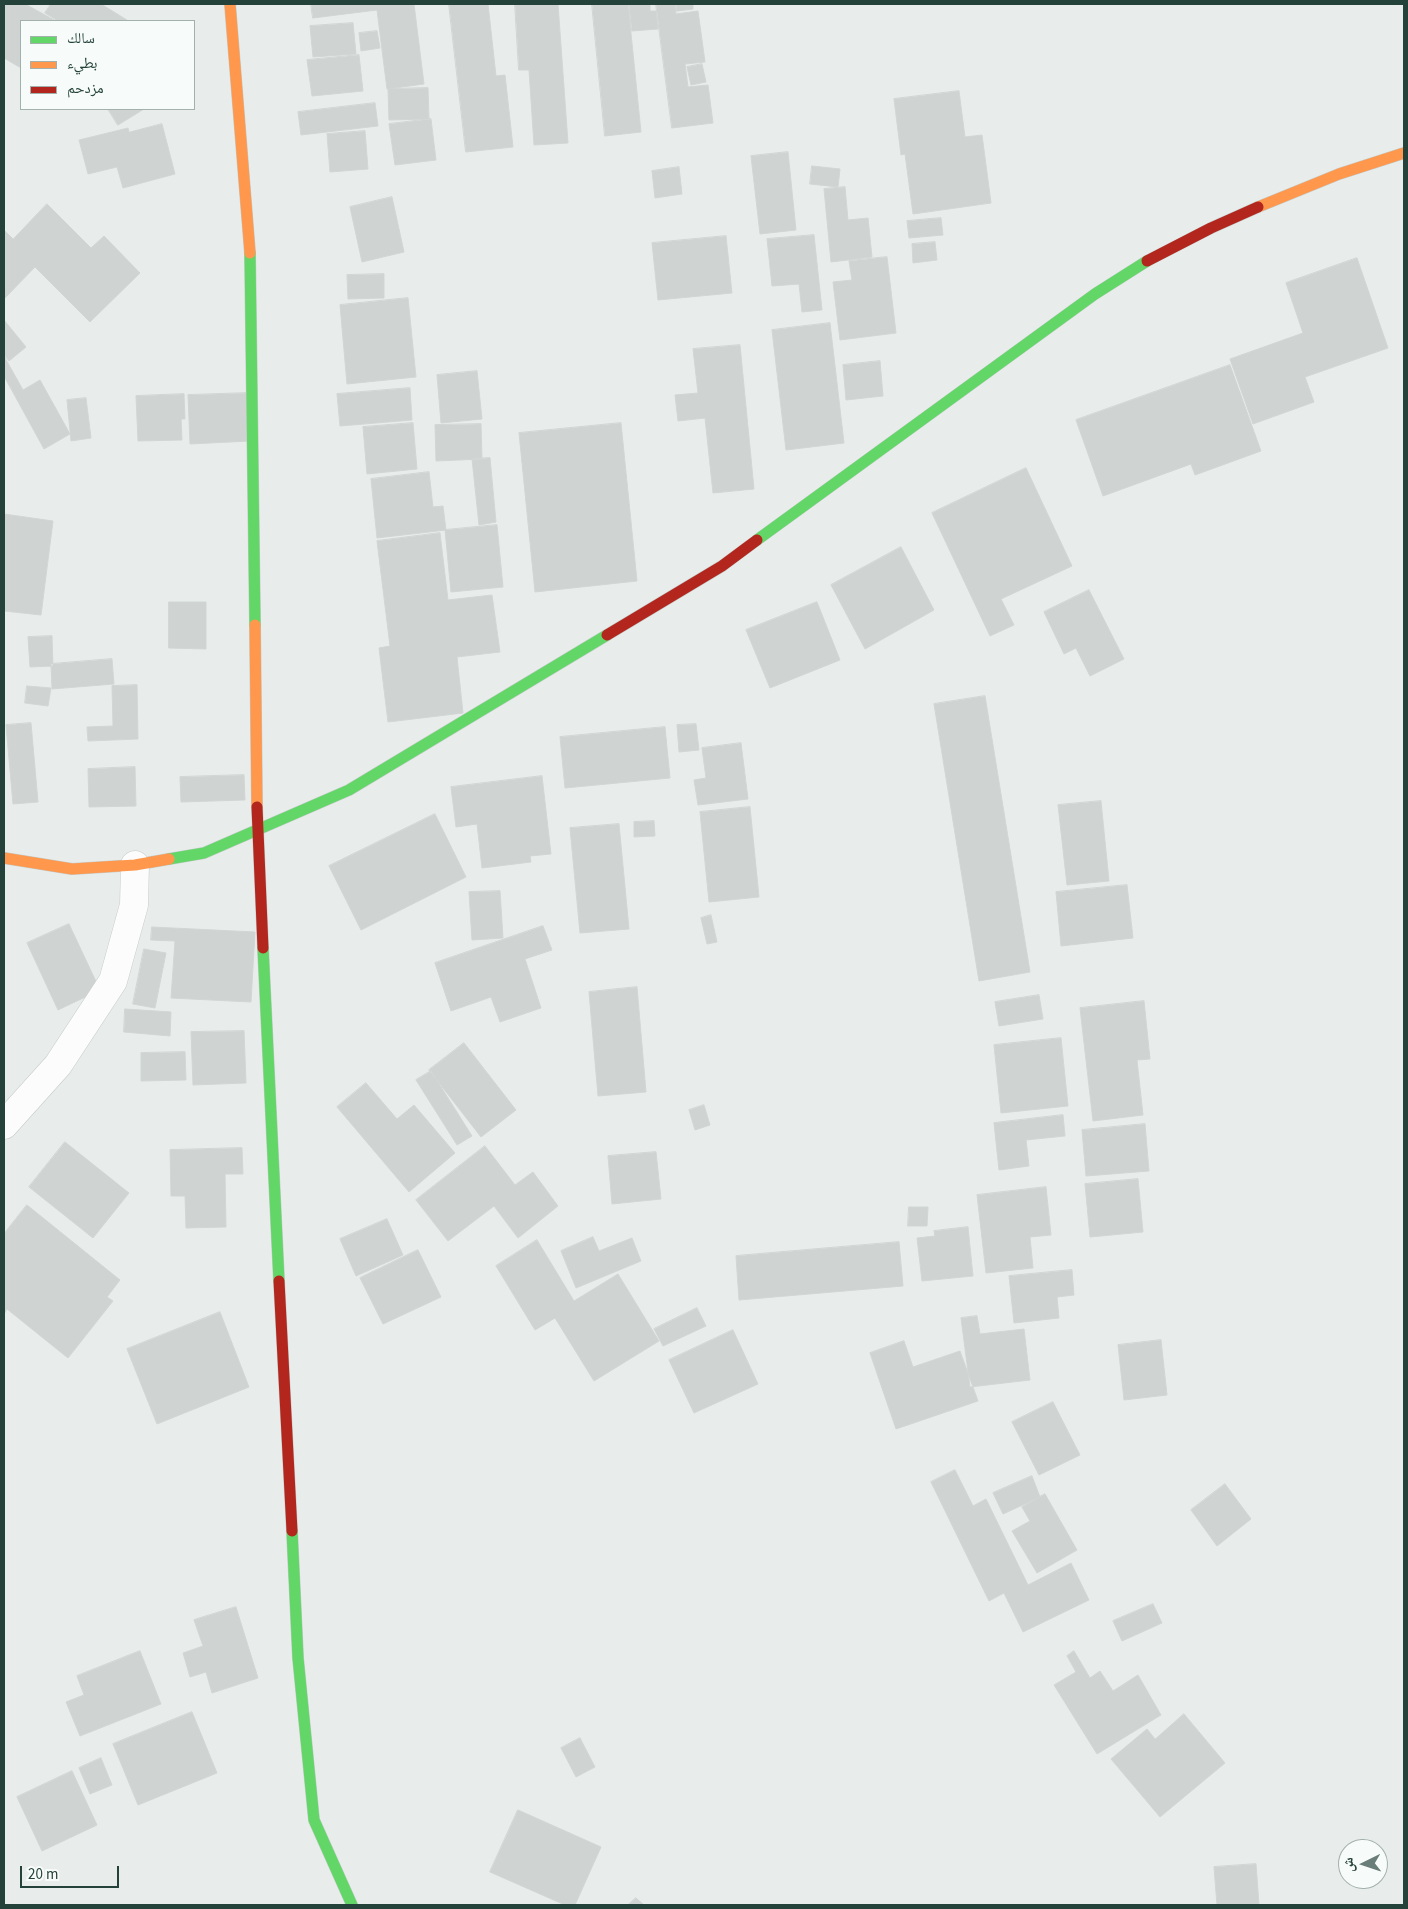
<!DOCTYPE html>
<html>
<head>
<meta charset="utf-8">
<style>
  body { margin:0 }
  #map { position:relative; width:1408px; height:1909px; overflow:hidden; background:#e8edeb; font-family:"Source Sans 3","Noto Naskh Arabic",sans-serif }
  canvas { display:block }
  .frame { position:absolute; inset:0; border:5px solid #24423a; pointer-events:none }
  .legend { position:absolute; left:20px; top:20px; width:175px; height:90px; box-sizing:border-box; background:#f7fbf9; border:1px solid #a3b1ad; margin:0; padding:6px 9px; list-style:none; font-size:15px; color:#24423a }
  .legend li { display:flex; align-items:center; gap:10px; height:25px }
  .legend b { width:25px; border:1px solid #a3b1ad }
  .north { position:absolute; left:1338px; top:1839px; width:50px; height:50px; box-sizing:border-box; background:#f7fbf9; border:1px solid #a3b1ad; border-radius:50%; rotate:266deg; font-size:14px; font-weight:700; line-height:20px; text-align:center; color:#24423a }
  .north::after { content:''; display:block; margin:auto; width:18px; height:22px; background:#697e78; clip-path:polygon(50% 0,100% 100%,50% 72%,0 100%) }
  .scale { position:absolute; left:20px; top:1866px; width:99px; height:22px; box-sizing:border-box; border:2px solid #24423a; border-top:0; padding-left:6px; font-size:15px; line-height:18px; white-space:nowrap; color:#24423a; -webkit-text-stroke:4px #f7fbf9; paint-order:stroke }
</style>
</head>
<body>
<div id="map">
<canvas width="1408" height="1909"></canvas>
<div class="frame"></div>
<ul class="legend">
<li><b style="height:6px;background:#63d668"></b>سالك</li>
<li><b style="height:6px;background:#ff974d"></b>بطيء</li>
<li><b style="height:6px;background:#b3261e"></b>مزدحم</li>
</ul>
<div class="north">ش</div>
<div class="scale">20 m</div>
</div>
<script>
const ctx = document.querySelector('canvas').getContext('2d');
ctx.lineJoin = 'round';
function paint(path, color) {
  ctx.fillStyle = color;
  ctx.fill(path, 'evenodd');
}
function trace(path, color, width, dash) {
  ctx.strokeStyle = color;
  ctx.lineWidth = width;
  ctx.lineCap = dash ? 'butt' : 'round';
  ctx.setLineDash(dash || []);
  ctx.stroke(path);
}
const building = new Path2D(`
  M4,4H25L56,21H21V68L4,58Z
  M51,4H101L127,20L58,21L45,13Z
  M311,4H414L424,84L387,89L377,10L313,18Z
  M449,4H488L496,76L505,75L513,147L466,152Z
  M515,4H558L568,143L534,145L529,70H519Z
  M592,4H628L641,132L605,136Z
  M629,4H650V11H656L658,29L632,31Z
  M656,4H675L676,14L698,11L705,62L685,64L688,87L708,85L713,123L672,128Z
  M676,4H693V9L677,11Z
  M353,23L356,54L313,57L310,26Z
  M377,31L380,48L361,51L359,33Z
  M359,55L363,91L312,96L307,60Z
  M702,64L706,82L691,85L687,67Z
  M428,88L429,119L389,120L388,89Z
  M959,91L965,137L982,135L991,203L913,214L905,154L901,155L894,99Z
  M375,103L378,126L301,135L298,112Z
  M108,109H144L118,125Z
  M431,119L436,160L395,165L389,124Z
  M162,124L175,174L123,188L117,167L88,174L79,140L128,128L129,132Z
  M365,131L368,169L330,172L327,134Z
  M788,152L796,230L760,234L751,156Z
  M812,166L840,169L838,187L810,184Z
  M679,167L682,194L655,198L652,171Z
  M845,187L848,220L868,218L872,257L831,262L824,189Z
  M392,197L404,252L362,262L350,207Z
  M47,204L91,248L104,236L140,273L90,322L35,267L4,299V230L13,239Z
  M941,218L943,235L909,238L907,221Z
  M814,235L822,310L802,312L799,284L772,286L767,239Z
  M726,236L732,293L658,300L652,243Z
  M935,242L937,260L913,263L912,244Z
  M887,257L896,333L840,340L833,282L852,280L849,261Z
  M1357,258L1388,348L1305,377L1314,402L1253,424L1230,359L1303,333L1286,283Z
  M384,274V298L348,299L347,275Z
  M408,298L416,377L347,384L340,305Z
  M4,320L26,347L9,361L4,355Z
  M830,323L844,443L786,450L772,330Z
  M740,345L754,489L713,493L705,418L678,421L675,395L698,393L693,349Z
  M4,356L23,390L40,380L70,434L44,449L4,376Z
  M880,361L883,396L846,400L843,365Z
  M1230,365L1261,451L1195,475L1191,464L1103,496L1076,420Z
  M477,371L482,419L441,423L437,375Z
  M410,388L412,420L340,426L337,394Z
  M248,393L250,441L190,444L188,395Z
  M184,394L185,419H181L182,440L138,441L136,396Z
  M86,398L91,438L71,441L67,400Z
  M413,423L417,469L367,474L363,427Z
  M621,423L637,581L535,592L519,433Z
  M481,424L482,459L436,461L435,425Z
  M490,458L496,522L479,525L472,459Z
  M1026,468L1072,566L1001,599L1014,625L990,636L932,513Z
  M429,472L433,507L443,506L446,530L377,538L371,479Z
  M4,514L53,521L41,615L4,611Z
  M497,525L503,587L451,592L445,530Z
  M440,533L448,600L492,595L500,652L457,657L463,713L388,722L379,648L390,646L377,541Z
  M901,547L934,610L865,649L831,585Z
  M1089,590L1124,659L1090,676L1076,648L1064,654L1044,612Z
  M169,602H206V649L169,648Z
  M817,602L840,660L770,688L746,630Z
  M52,636L53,666L30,667L28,637Z
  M112,659L114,684L52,689L51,664Z
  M137,685L138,739L88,741L87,727L113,726L112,686Z
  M27,686L51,688L48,706L25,703Z
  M985,696L1030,972L979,981L934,704Z
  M31,723L38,802L13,804L6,725Z
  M696,724L699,750L679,752L677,725Z
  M665,727L670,778L565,788L560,737Z
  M741,743L748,799L698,805L694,780L706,778L702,748Z
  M135,767L136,806L89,807L88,769Z
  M244,775L245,800L181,802L180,777Z
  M542,776L551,854L530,856L531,862L482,868L477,824L456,827L451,787Z
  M1101,801L1109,881L1067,885L1058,805Z
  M750,807L759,897L709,902L700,812Z
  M435,814L466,877L361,930L329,866Z
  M654,821L655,836L634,837V822Z
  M619,824L629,929L580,933L570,828Z
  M1127,885L1133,938L1061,946L1056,892Z
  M500,891L503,938L472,940L469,892Z
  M711,915L717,942L707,944L701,918Z
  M69,924L100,990L58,1010L27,943Z
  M543,926L552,950L525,959L541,1008L500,1022L491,997L451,1011L435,963Z
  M152,927L255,932L251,1002L171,998L175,941L151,940Z
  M144,949L166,953L155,1008L133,1004Z
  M637,987L646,1092L598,1096L589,992Z
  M1039,995L1043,1019L999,1026L995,1002Z
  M1144,1001L1150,1059L1137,1060L1143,1115L1093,1121L1080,1008Z
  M125,1009L171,1012L170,1036L124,1032Z
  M244,1031L246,1083L193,1085L191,1032Z
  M1061,1038L1068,1106L1001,1113L994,1045Z
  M464,1043L516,1110L481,1137L429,1070Z
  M185,1052L186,1080L141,1081V1053Z
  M431,1071L472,1136L457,1145L416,1080Z
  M366,1083L397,1119L414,1105L455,1153L409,1192L337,1107Z
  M704,1105L710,1125L695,1130L689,1110Z
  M1063,1115L1065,1136L1026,1140L1029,1166L999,1170L994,1123Z
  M1145,1124L1149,1171L1086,1176L1082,1130Z
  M65,1142L129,1193L93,1238L29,1187Z
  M485,1146L515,1185L533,1172L558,1206L518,1238L494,1206L448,1241L416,1200Z
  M242,1148L243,1174H225L226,1227L186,1228L185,1196H171L170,1150Z
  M656,1152L661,1199L612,1204L608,1156Z
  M1138,1179L1143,1232L1090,1237L1085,1184Z
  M1046,1187L1051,1235L1030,1237L1033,1268L986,1273L977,1195Z
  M27,1205L120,1280L107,1297L113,1301L68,1358L7,1309L4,1314V1234Z
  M909,1207H928L927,1226H908Z
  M387,1219L403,1255L356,1276L340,1239Z
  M968,1227L973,1276L922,1281L917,1238L935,1236L934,1231Z
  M593,1237L599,1251L632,1238L641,1261L576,1288L561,1251Z
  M537,1240L574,1301L618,1274L659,1341L594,1381L555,1318L535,1330L496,1266Z
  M899,1242L903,1286L739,1300L736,1256Z
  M418,1250L441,1297L383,1324L360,1278Z
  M1072,1270L1074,1295L1057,1297L1059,1318L1014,1323L1009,1276Z
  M697,1308L706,1326L663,1346L654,1329Z
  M220,1312L249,1387L157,1424L127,1349Z
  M977,1316L980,1334L1024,1329L1030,1380L970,1387L961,1318Z
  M733,1330L758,1384L694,1413L669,1360Z
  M1161,1340L1167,1395L1124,1400L1118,1345Z
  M904,1341L913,1367L960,1351L978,1401L896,1429L870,1353Z
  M1053,1402L1080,1455L1039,1475L1012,1422Z
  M955,1470L973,1506L986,1499L1028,1585L1071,1563L1089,1600L1023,1632L1004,1593L989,1601L931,1482Z
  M1032,1476L1040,1497L1003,1514L993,1493Z
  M1225,1484L1251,1519L1217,1546L1191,1510Z
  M1045,1494L1077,1550L1037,1573L1012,1531L1030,1521L1022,1507Z
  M1153,1604L1162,1623L1122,1641L1113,1621Z
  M236,1607L258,1678L212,1693L206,1672L190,1677L183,1653L203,1646L194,1620Z
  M140,1651L161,1704L80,1736L66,1702L84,1695L77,1676Z
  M1074,1651L1090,1678L1100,1671L1113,1691L1138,1675L1161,1715L1097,1754L1054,1685L1076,1672L1067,1656Z
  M192,1712L217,1773L138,1805L113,1744Z
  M1184,1714L1225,1763L1160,1817L1111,1759L1147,1729L1155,1739Z
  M580,1738L595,1767L576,1777L561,1748Z
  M101,1758L112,1785L90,1794L79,1768Z
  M72,1771L97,1825L42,1851L17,1797Z
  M518,1810L601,1847L575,1905H565L490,1872Z
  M1256,1864L1259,1905H1217L1214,1867Z
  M636,1898L644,1905H628Z`);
paint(building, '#cfd4d2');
trace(building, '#d1d6d4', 1);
const street = new Path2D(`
  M4,1125L58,1065L113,981L134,905L135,865`);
const fast = new Path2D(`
  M250,253L255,625
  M757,540L1095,294L1147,261
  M169,859L204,853L349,790L607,635
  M263,948L279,1281
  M292,1531L298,1658L314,1820L352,1905`);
const slow = new Path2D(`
  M230,4L250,253
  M1258,207L1339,174L1404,153
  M255,625L257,807
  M4,858L72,869L135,865L169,859`);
const jam = new Path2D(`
  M1147,261L1211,228L1258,207
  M607,635L722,566L757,540
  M257,807L263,948
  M279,1281L292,1531`);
trace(street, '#c5cac8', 29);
trace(fast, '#c3cbc8', 12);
trace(slow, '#c3cbc8', 12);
trace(jam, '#c3cbc8', 12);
trace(street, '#fcfcfc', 28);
trace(fast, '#63d668', 11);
trace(slow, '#ff974d', 11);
trace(jam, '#b3261e', 11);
</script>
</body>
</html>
